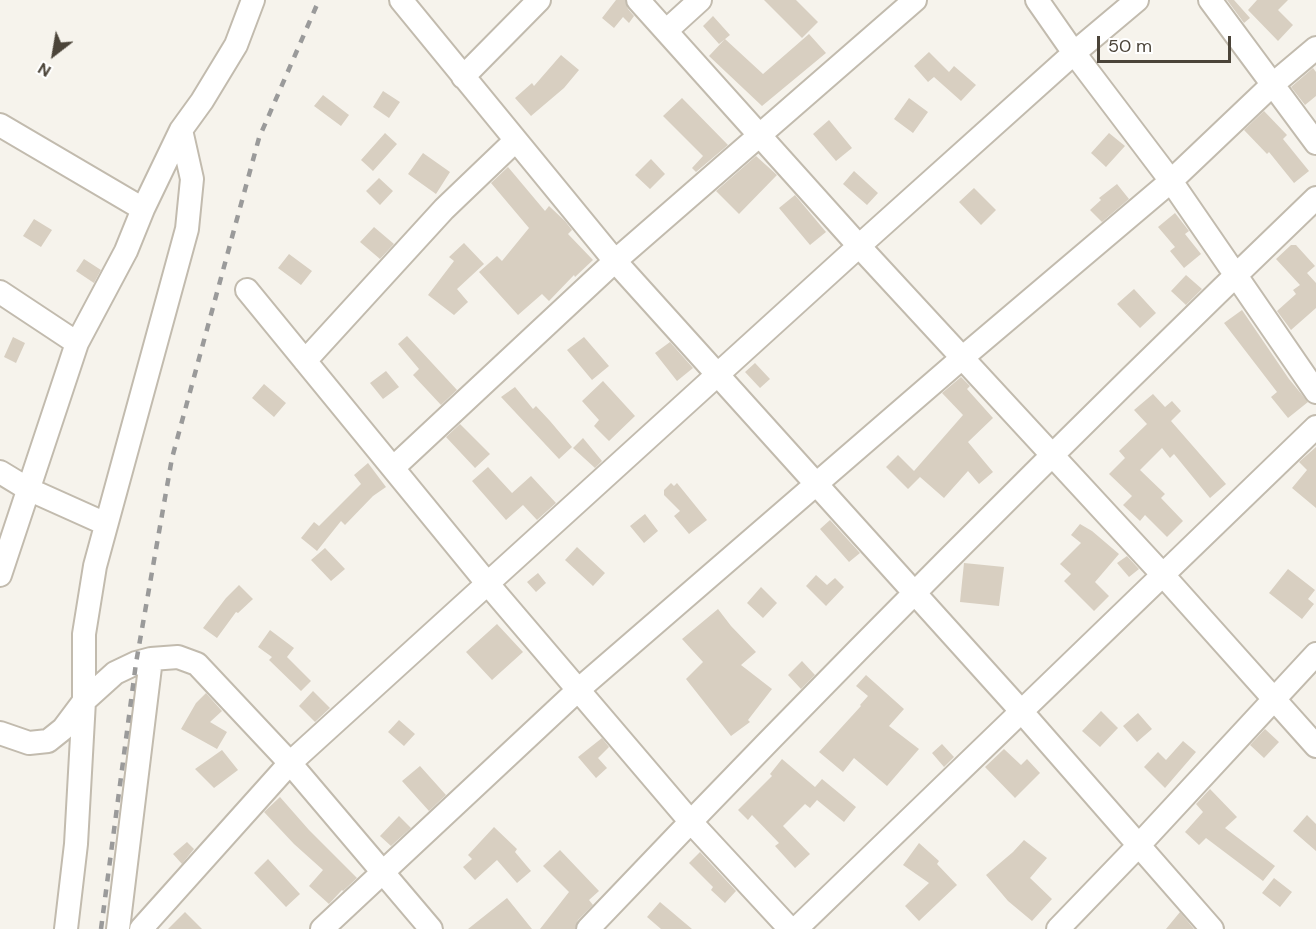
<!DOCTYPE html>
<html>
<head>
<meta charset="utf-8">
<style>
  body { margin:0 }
  #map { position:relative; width:1316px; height:929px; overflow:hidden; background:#f6f3ec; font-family:"DM Sans",sans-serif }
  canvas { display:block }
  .north { position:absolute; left:24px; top:24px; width:60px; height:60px; -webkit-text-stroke:4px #fff; paint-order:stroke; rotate:211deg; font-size:16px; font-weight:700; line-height:24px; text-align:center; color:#4b4439 }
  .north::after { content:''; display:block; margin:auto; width:21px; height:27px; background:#4b4439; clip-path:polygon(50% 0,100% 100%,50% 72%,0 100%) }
  .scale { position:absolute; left:1097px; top:36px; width:134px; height:27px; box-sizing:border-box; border:3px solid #4b4439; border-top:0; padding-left:8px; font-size:18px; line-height:21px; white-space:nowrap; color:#4b4439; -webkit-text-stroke:4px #fff; paint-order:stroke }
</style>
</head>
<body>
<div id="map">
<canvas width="1316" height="929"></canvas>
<div class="north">N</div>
<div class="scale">50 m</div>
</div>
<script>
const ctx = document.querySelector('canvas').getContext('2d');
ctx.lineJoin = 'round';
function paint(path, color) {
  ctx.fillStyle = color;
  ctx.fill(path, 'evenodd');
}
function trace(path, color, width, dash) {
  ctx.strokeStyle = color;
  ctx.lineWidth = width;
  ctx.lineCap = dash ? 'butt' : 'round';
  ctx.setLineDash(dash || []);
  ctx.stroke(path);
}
paint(new Path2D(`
  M616,0H625L628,9L634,16L629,23L623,17L614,28L602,18Z
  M764,0H796L818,22L802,38Z
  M1227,0H1234L1250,18L1244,23Z
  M1257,0H1288L1278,10L1293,25L1278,41L1248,10Z
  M713,16L730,35L719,44L703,26Z
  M809,34L826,53L762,106L709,56L725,39L763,74Z
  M929,52L949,72L954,66L976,85L961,101L934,77L928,82L914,66Z
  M561,55L579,70L564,88L531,116L515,98L532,83L534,86Z
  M1313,68L1316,72V96L1305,105L1291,87Z
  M383,91L400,102L389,118L373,107Z
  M323,95L349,115L341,126L314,106Z
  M682,98L728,145L696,172L692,168L703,156L663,116Z
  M909,98L928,112L913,133L894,119Z
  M1264,111L1287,135L1283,139L1309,171L1294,183L1269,152L1267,154L1244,130Z
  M829,120L852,148L836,161L813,134Z
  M385,133L397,144L373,171L361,160Z
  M1109,133L1125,146L1106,167L1091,153Z
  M423,153L450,172L436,194L408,174Z
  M756,156L777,175L739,214L716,191Z
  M651,159L665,174L650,189L635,175Z
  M508,167L545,211L549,206L565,221L572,230L568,234L593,260L575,277L574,275L549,301L542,294L518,315L479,272L497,256L502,261L529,228L491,183Z
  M854,171L878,193L867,205L843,184Z
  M379,178L393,191L380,205L366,191Z
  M1117,184L1129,199L1102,222L1090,210L1101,200L1099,198Z
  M974,188L996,210L981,225L959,202Z
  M795,195L826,232L810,245L779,208Z
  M1175,213L1189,231L1185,234L1201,254L1184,268L1170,251L1175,247L1158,227Z
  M34,219L52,230L41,247L23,236Z
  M374,227L394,244L380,259L360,242Z
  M464,243L484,264L457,289L468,302L454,315L428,295L454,261L449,257Z
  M1291,245H1296L1315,266L1307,273L1316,283V308L1291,330L1277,311L1296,294L1293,290L1300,285L1276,259Z
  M289,254L312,271L301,285L278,268Z
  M84,259L101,270L94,283L76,271Z
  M1186,275L1202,289L1186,305L1171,291Z
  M1134,289L1156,313L1140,328L1117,304Z
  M1242,310L1289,379L1308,402L1288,418L1271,397L1277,392L1224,323Z
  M407,336L457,390L441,405L413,375L419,369L398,344Z
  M13,337L25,343L16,363L4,357Z
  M584,337L609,366L592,380L567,350Z
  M670,342L693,368L677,381L655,353Z
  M755,363L770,379L760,388L745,372Z
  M386,371L399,387L383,399L370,383Z
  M961,377L970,386L967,389L993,418L968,442L993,472L979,484L968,471L944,498L920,477L908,489L886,467L898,455L914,471L963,415L942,393Z
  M603,381L635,416L609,441L594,426L599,420L582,401Z
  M264,384L286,403L274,417L252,398Z
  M515,387L533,409L536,406L550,421L572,447L559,459L501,397Z
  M1153,394L1165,407L1172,401L1181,411L1171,421L1226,484L1210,498L1174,454L1170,458L1162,448L1140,470L1165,494L1161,498L1183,521L1167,537L1145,515L1140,521L1123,505L1132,496L1109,474L1125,458L1119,451L1147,424L1134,410Z
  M460,424L490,454L475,468L446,437Z
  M583,438L602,461L595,468L573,448Z
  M1316,447V508L1292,488L1307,470L1299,462Z
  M368,463L386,487L373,496L345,525L341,521L317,551L301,538L314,522L319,526L361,484L354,475Z
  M488,467L512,493L531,476L556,503L537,520L523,505L506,520L472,481Z
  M671,483L674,486L677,483L707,520L689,534L674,516L680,511L664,495V490Z
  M645,514L658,531L644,543L630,526Z
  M830,520L860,553L849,562L820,529Z
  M1080,524L1092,531L1119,554L1095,582L1109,596L1094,611L1064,581L1071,574L1060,564L1081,543L1071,535Z
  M577,547L605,573L593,586L565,560Z
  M325,548L345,569L331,581L311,560Z
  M1127,556L1139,569L1129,577L1117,563Z
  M964,563L1004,567L999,606L960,602Z
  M1288,569L1315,590L1308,599L1314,604L1302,619L1269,593Z
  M538,573L546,583L536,592L527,582Z
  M816,575L827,585L835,578L844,587L826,606L806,586Z
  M239,585L253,599L238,613L236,612L217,638L203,628L226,598Z
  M761,587L777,603L763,618L747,603Z
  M718,609L731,626L756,652L741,665L772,689L748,720L750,722L731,736L686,679L703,662L682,639Z
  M497,624L523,652L492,680L466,652Z
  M270,630L294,648L287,657L311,681L301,691L269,660L272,657L258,647Z
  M802,661L815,675L801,689L788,675Z
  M866,675L904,709L889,726L919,749L887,786L854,758L843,772L819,752L861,706L860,705L868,696L856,686Z
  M313,691L330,708L315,722L299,706Z
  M206,693L222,711L210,722L227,732L217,749L181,729L196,703Z
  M1101,711L1118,728L1100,747L1082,731Z
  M1138,713L1152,729L1137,742L1123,726Z
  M399,720L415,734L404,746L388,732Z
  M1265,729L1279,742L1264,758L1250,745Z
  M602,738L609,747L598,758L607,768L596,778L578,757Z
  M1183,741L1196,752L1165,788L1144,767L1158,752L1166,760Z
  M942,744L954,757L944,767L932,753Z
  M1004,749L1021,765L1027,759L1040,773L1015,798L985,767Z
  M222,750L238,770L214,788L195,769Z
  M782,759L815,787L822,779L856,807L844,822L817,800L810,808L805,804L783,826L810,854L795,868L775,846L779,843L752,815L748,820L738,810L772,776L770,774Z
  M420,766L446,795L429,811L402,781Z
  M1210,789L1237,817L1225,828L1275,866L1263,881L1206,838L1199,845L1185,832L1203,812L1196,804Z
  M280,797L309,830L357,878L343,891L342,890L329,904L309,886L323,870L294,844L264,812Z
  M1307,815L1316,824V851L1293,831Z
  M399,816L411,828L391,846L380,836Z
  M494,827L517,849L515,852L531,871L517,883L497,860L475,880L463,867L472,859L468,855Z
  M1024,840L1047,858L1030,878L1052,899L1032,921L1008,901L986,875L1013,852Z
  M187,842L194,849L182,864L173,854Z
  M919,843L939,861L937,864L957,885L919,921L905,906L929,883L903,865Z
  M560,850L599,891L589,900L593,905L578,920L575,929H540L569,892L543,866Z
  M700,852L736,891L725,903L711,890L713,887L689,863Z
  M268,859L300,894L286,907L254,873Z
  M1274,878L1292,892L1280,907L1262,893Z
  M507,898L532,929H468Z
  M660,902L692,929H661L647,917Z
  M185,912L202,929H168Z
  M1180,912L1194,929H1166Z`), '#d8cfc1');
const minor = new Path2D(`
  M401,0L615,261L1022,712L1212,929
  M638,0L859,246L1163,575L1316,746
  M1037,0L1074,53L1171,181L1316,392
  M1210,0L1316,143
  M667,30L700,0
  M463,77L539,0
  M0,125L143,209
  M247,290L487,583L690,821L790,929
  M0,292L77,343
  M305,361L444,209L515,141
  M393,468L615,261L915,0
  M0,472L28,489L106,524
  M0,575L77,343L126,251L143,209L181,130L202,101L236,45L253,0
  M0,733L29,743L48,741L63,729L84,701L115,673L136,663L151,659L178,657L197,664L290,763L431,929
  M66,929L76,844L84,701V634L95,566L187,229L192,179L181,130
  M118,929L151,659
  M141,929L290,763L859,246L1074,53L1137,0
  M322,929L578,690L962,358L1171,181L1272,85L1316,48
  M588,929C825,680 1068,436 1316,198
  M796,929L1316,427
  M1058,929L1139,845L1316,654`);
trace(minor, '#c2bbae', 26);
trace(minor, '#fff', 22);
trace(new Path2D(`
  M101,929L136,663L172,458L259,138L319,0`), '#9a9a9a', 4.5, [8, 8]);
</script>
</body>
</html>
